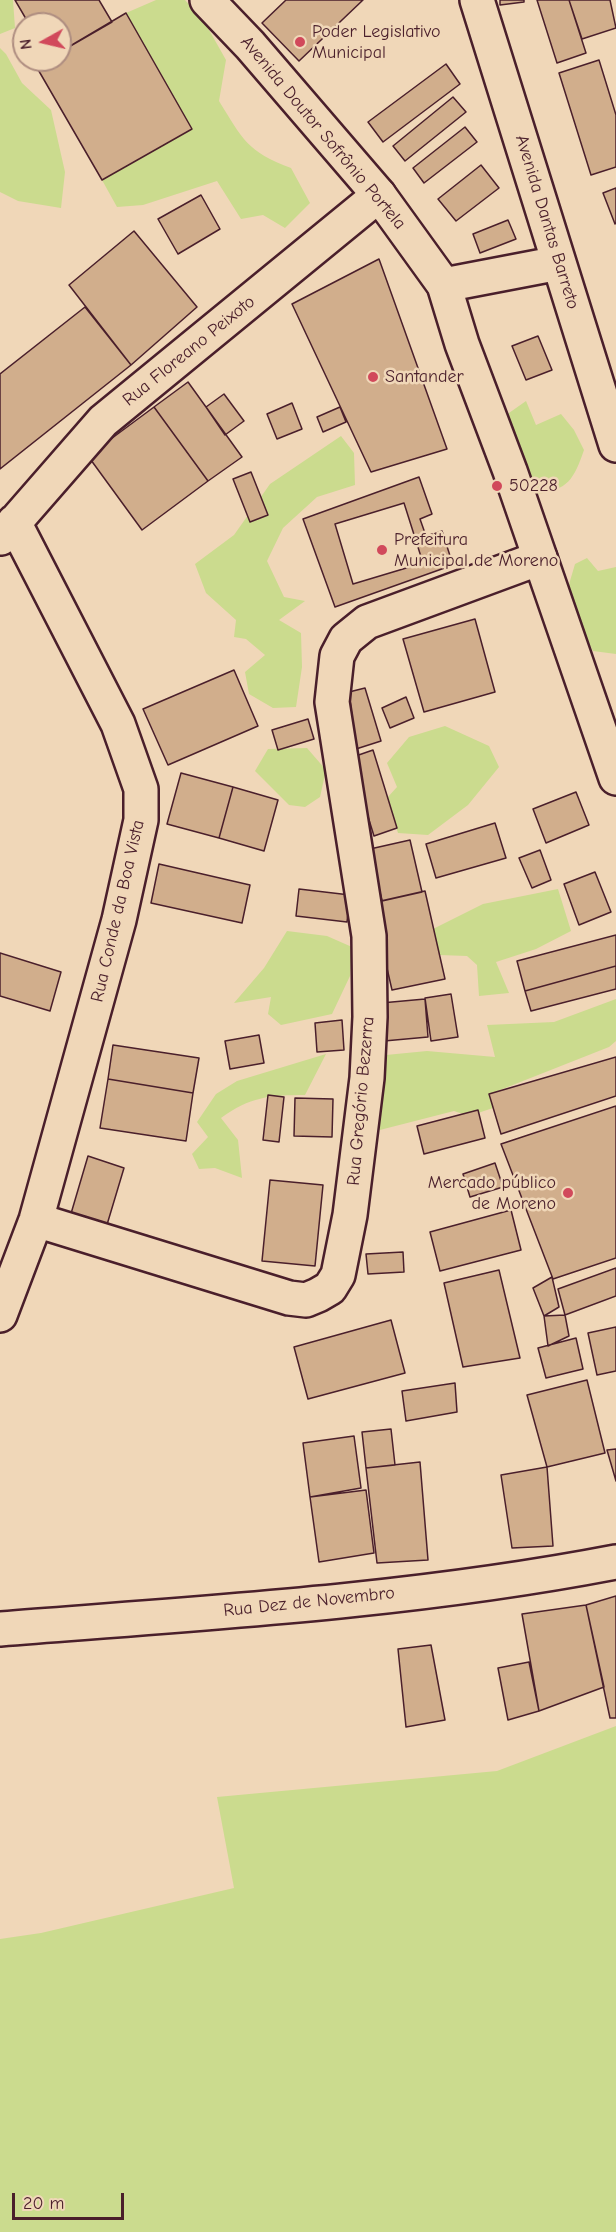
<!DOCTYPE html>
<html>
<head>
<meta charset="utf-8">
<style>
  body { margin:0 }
  #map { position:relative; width:616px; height:2232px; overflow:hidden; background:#f0d7b8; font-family:"Comic Neue",sans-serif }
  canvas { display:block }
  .north { position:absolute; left:12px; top:12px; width:60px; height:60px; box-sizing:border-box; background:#f0d7b8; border:2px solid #ae8d80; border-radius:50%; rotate:262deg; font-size:16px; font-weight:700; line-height:24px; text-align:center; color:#4a1f2b }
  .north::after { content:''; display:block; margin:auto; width:21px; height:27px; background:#d1495b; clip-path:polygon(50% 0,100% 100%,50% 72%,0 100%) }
  .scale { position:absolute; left:12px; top:2193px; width:112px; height:27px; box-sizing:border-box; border:3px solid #4a1f2b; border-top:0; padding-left:8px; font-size:18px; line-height:21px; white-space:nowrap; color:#4a1f2b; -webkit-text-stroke:4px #f0d7b8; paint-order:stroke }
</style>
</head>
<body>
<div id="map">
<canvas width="616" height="2232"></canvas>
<div class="north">N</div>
<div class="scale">20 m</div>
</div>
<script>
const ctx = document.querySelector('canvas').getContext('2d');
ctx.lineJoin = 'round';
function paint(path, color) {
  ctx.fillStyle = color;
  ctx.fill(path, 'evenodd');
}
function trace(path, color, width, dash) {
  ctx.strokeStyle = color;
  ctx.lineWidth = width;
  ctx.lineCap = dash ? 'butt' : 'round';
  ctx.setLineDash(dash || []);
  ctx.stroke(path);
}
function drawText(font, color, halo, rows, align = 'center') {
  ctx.font = font + ' "Comic Neue",sans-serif';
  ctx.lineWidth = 5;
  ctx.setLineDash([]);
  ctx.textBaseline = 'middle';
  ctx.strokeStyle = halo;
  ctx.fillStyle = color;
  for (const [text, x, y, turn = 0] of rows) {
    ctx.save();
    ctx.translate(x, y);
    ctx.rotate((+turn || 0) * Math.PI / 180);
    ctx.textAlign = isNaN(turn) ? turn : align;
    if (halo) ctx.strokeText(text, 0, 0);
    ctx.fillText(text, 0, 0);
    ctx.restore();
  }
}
paint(new Path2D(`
  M0,0H13L15,28L0,34Z
  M156,0H185L204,21L226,60L219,101C242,138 247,152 291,168L310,203L285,228L263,215L241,219L217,181L143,205L117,207L102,180L192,129L126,13Z
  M0,48L6,54L22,83L51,110L65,172L61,208L18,201L0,192Z
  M526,401L536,425L561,414L574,430L584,450C574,479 568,490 537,494L499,420Z
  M341,436L354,453L355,485L317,497L283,528L267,561L284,597L305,601L279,620L301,633L302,667L296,707L273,708L249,694L245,672L265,655L246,639L234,637L236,620L206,593L195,564L234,535L270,484Z
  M587,558L598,571L616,567V654L593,651L565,598L575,564Z
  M445,726L489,746L499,767L468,805L428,835L398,833L387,798L397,787L387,763L409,737Z
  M307,748L326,770L320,797L305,807L289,805L255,771L268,749Z
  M558,889L571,931L536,949L496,962L509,993L479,996L477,965L467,956L439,955L433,929L483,904Z
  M287,931L327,936L352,947L350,976L332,1014L281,1025L268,1014L271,997L234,1003L264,968Z
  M616,999V1041L609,1047L490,1094L493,1108L469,1116L454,1111L372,1132L386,1055L427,1051L495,1057L487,1025L554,1022Z
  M326,1054L305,1095C269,1095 250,1097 221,1118L238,1140L242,1178L215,1168L199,1169L192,1154L208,1137L197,1122L216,1094L237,1081Z
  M616,1726V2232H0V1939L41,1933L234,1888L217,1797L497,1771Z`), '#cbdb8e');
const building = new Path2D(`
  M15,0H99L112,22L60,52V24H29Z
  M286,0H363L299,61L262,23Z
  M500,0H524V2L500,5Z
  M537,0H569L586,53L557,63Z
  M569,0H610L616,28L582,39Z
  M126,13L192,129L102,180L36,66L46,60H60V52Z
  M599,60L616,115V167L591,175L559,73Z
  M446,64L460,84L383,142L368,122Z
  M453,97L466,112L405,161L393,146Z
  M465,127L477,142L424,183L413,168Z
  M481,165L499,188L456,221L438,199Z
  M616,188V223L615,224L603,193Z
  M201,195L220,229L178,254L158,219Z
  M508,220L516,239L480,253L473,234Z
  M134,231L197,307L131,365L69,285Z
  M379,259L447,449L371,472L292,304Z
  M85,307L131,365L0,469V374Z
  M538,336L552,370L526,380L512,346Z
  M188,382L242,457L208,481L154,407Z
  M224,394L244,421L225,435L206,407Z
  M292,403L302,429L277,439L267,414Z
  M154,407L208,481L142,530L88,456Z
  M340,407L346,422L323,432L317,417Z
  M251,472L268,515L250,522L233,479Z
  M419,477L432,514L420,519L426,536L442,531L453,565L335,607L303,519Z
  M404,503L423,563L353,584L335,524Z
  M475,619L495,692L424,712L403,639Z
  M234,670L258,726L168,765L143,709Z
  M365,688L381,741L356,749L349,692Z
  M406,697L414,718L390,728L382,708Z
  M308,719L314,739L278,750L272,730Z
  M373,750L397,828L374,836L350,758Z
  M181,773L233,787L219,838L167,824Z
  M233,787L278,800L264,851L219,838Z
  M576,792L589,825L546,843L533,809Z
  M495,823L506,858L436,878L426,844Z
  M410,840L422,892L382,901L370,849Z
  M540,850L551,880L532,888L519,858Z
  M159,864L250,885L242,923L151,903Z
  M595,872L611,912L579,925L564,884Z
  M299,889L350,895L347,922L296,916Z
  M425,891L445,979L392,990L372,903Z
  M616,935V966L525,991L517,961Z
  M0,953L61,972L50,1011L0,996Z
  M616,966V989L531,1011L525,991Z
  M451,994L458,1037L431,1041L425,998Z
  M425,999L428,1037L384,1041L381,1003Z
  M342,1020L344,1050L317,1052L315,1023Z
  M259,1035L264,1063L230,1069L225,1041Z
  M113,1045L199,1058L193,1093L108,1079Z
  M616,1057V1096L501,1134L489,1094Z
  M108,1079L193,1093L186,1141L100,1128Z
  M268,1095L284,1097L279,1142L263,1140Z
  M295,1098L333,1099L332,1137L294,1136Z
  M616,1106V1258L553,1279L501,1144Z
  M478,1110L485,1138L424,1154L417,1126Z
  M88,1156L124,1168L106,1228L70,1217Z
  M495,1163L503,1187L470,1197L463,1174Z
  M270,1180L323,1185L315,1266L262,1261Z
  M511,1210L521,1250L440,1271L430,1232Z
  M403,1252L404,1272L368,1274L366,1254Z
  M616,1268V1296L565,1315L558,1289Z
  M499,1270L520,1358L463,1367L444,1283Z
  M552,1277L559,1307L544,1316L533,1288Z
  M565,1315L569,1336L548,1346L544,1316Z
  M391,1320L405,1373L308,1399L294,1347Z
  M616,1327V1371L597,1375L588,1333Z
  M576,1338L583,1369L546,1378L538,1348Z
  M587,1380L605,1453L547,1467L527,1395Z
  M455,1383L457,1412L406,1421L402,1391Z
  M391,1429L395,1465L366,1468L362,1432Z
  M354,1436L361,1488L310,1497L303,1443Z
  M616,1449V1481L607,1450Z
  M420,1462L428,1560L377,1563L366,1468Z
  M547,1467L553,1546L512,1548L501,1475Z
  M366,1490L374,1553L319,1562L310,1497Z
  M616,1596V1718H610L586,1605Z
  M586,1605L604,1687L539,1711L522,1614Z
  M431,1645L445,1720L406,1727L398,1649Z
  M529,1662L539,1711L508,1720L498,1668Z`);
paint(building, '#d1ae8c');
trace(building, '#4a1f2b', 1.5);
const minor = new Path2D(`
  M477,0L616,445
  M444,285L559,263
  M1,538L103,421L379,195
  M36,1220L289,1298L306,1300L318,1295L330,1288L338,1275L350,1215L367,1078L370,1017L369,936L332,702L337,656L346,639L367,622L540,558
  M0,1315L36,1220L119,920L141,820V789L118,724L14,522`);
const secondary = new Path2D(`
  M0,1629C205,1613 414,1601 616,1562`);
const primary = new Path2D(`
  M207,0L250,45L379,195L444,285L462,344L510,471L616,778`);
trace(minor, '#4a1f2b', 38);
trace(secondary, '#4a1f2b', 38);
trace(primary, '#4a1f2b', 38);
trace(minor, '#f0d7b8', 33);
trace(secondary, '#f0d7b8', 33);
trace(primary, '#f0d7b8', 33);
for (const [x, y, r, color] of [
  [300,42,6,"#d1495b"],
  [373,377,6,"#d1495b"],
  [497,486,6,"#d1495b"],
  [382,550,6,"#d1495b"],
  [568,1193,6,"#d1495b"]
]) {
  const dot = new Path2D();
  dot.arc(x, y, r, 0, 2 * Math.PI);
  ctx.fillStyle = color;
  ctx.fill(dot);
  trace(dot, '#f0d7b8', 2);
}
drawText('18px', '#4a1f2b', '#f0d7b8', [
  ["Poder Legislativo",312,32],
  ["Municipal",312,53],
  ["Santander",385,377],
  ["50228",509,486],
  ["Prefeitura",394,540],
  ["Municipal de Moreno",394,561],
  ["Mercado público",556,1183,"right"],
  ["de Moreno",556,1204,"right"]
], 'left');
drawText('18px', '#4a1f2b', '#f0d7b8', [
  ["Avenida Doutor Sofrônio Portela",323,133,50],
  ["Avenida Dantas Barreto",547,222,73],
  ["Rua Floreano Peixoto",189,351,-39],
  ["Rua Conde da Boa Vista",118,911,-77],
  ["Rua Gregório Bezerra",361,1101,-85],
  ["Rua Dez de Novembro",309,1602,-6]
]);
</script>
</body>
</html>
